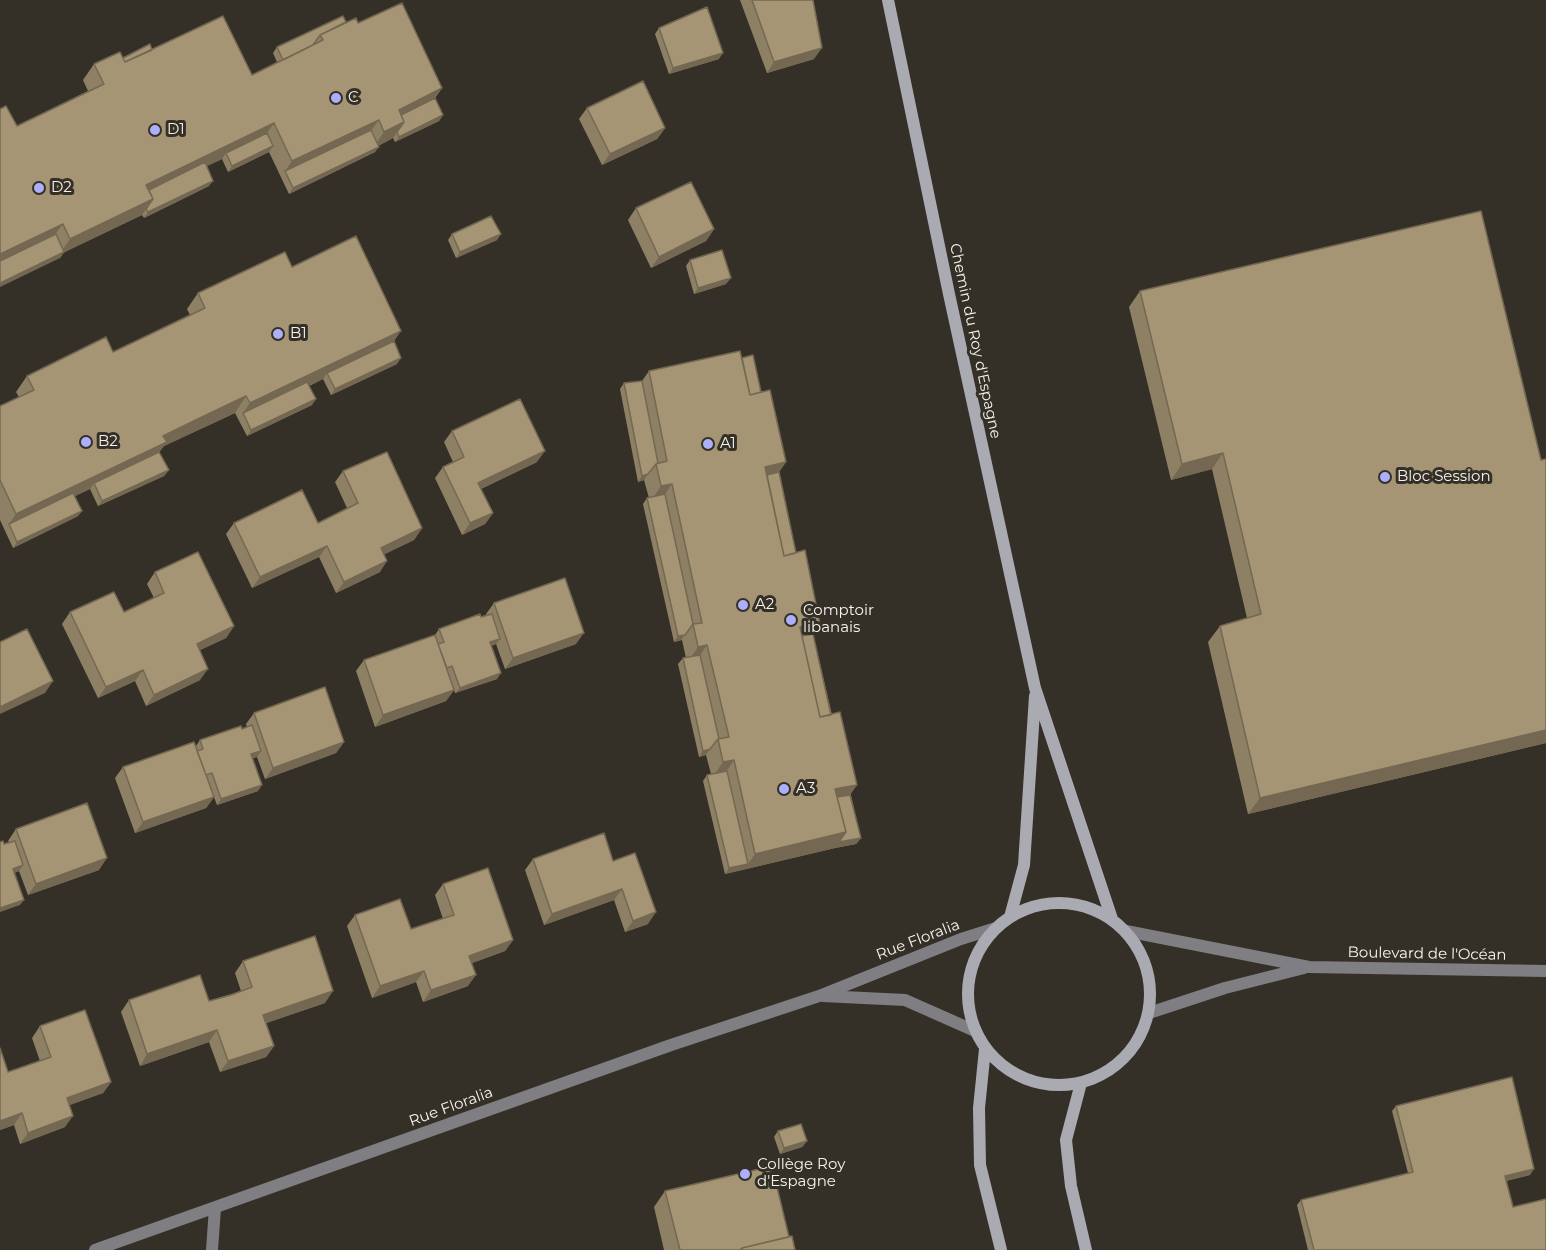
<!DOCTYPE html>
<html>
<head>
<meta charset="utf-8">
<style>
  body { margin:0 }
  canvas { display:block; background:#343027 }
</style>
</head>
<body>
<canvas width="1546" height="1250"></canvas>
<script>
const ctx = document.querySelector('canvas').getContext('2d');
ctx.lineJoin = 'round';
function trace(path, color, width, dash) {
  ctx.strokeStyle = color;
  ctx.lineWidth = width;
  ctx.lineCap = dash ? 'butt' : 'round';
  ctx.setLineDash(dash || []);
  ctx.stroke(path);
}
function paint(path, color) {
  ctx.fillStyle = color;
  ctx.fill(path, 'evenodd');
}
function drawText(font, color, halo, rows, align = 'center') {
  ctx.font = font + ' Montserrat,sans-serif';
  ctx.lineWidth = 6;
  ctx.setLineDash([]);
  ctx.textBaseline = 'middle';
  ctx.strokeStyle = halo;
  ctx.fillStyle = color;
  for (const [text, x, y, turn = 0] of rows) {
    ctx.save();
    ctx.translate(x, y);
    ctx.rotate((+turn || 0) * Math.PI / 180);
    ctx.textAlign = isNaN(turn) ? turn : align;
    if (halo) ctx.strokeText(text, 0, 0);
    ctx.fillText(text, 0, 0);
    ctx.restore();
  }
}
trace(new Path2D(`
  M1126,931L1309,967L1546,971
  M823,996L905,1000L975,1031
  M1149,1013L1225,988L1304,968
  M95,1250L671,1045L819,996L961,939L996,928
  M212,1250L215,1208`), '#7e7e83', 12);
trace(new Path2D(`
  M888,0L949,294L1035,688L1112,919
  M968 994a91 91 0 1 1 182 0a91 91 0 1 1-182 0Z
  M1010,917L1024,865L1035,696
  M985,1049L979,1108L980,1165L1001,1250
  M1081,1083L1066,1140L1071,1186L1086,1250`), '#a9aab2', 12);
paint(new Path2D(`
  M740,0H813L814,59L767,73Z
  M346,22L358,23L442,88L435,98L443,115L439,121L395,142L393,138L378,146L375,152L289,194L269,152L228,172L222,159L207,166L209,186L144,218L142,215L64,252L60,258L17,126L88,91L83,80L94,64L152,50L252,75L277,62L273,53L277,47Z
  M659,28L719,59L669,74L655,34Z
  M587,108L665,128L657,139L602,165L579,119Z
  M636,208L714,229L706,241L651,268L628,220Z
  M452,234L497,240L456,258L448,240Z
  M690,260L726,284L694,294L686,266Z
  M292,267L394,341L397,364L331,395L323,379L309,386L312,405L247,436L235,413L164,446L159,452L169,470L164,476L98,506L90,489L75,496L78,516L13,548L0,520V406L19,397L16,392L27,376L113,352L190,315L187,309L198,293Z
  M1140,291L1541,460L1546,459V743L1248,814L1208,642L1220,626L1247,618L1212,469L1171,480L1129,307Z
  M742,358L761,392L786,462L779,472L796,553L820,624L813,634L861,838L856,844L835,848L725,874L703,781L707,775L711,774L706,755L699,757L678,664L683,658H686L682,640L674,642L643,504L647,498H649L644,480L638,482L620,389L624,383L642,381L649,371Z
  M452,431L537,462L481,489L493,513L485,524L462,535L435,478L443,467L453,462L444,442Z
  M343,471L422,528L414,540L384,554L380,572L336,593L319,557L252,588L226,534L234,523H318L347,508L335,482Z
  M155,572L234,626L226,638L200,650V680L146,706L135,681L98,698L62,624L70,612H124L154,598L147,584Z
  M494,603L576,644L505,669L496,644L491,646L497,679L455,693L454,690L446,701L375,727L356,671L364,660L435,635L439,629L486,615V614Z
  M254,713L344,742L336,753L265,779L257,757L252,758L258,791L217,805L207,779L214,797L206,808L135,833L115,778L123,767L196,746L200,740L247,727L246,724Z
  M16,829L99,870L28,895L19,871L14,873L20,905L4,844L9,842L8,841Z
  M533,859L613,861L648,924L625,932L614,900L544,925L525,870Z
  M443,884L513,940L505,951L472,963L468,986L423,1002L416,982L372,998L347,926L355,915L411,929L443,919L435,895Z
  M243,961L325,1003L266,1023L274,1046L266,1057L220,1072L209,1042L140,1066L121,1012L129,1000L209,1001L241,991L235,973Z
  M40,1026L111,1082L103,1093L69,1105L65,1127L20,1144L14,1125L0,1130V1048L8,1072L40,1061L32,1038Z
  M1396,1106L1530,1175L1506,1181L1513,1207L1546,1250H1308L1297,1205L1301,1200L1408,1173L1392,1111Z
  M778,1131L807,1141L802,1147L780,1154L774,1137Z
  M665,1191L789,1237L795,1250H664L654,1207Z`), '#8e8065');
paint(new Path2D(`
  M822,48L814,59L767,73L774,62Z
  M723,53L719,59L669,74L673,68Z
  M442,88L431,104L393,123L399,110Z
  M443,115L439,121L395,142L399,137Z
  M379,120L367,136L285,171L292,161Z
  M404,122L393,138L373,148L384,132Z
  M274,123L263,139L226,153L222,159L140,198L146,185Z
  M665,128L657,139L602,165L610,154Z
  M273,146L269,152L228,172L232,166Z
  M379,147L375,152L289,194L293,188Z
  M213,181L209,186L144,218L148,212Z
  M153,199L142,215L59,255L70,239Z
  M63,224L51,240L0,264V254Z
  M714,229L706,241L651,268L659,257Z
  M501,234L497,240L456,258L460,252Z
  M64,252L60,258L0,287V283Z
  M731,278L726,284L694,294L698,288Z
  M401,331L390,347L327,373L323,379L244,416L243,413L250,403Z
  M401,358L397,364L331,395L335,389Z
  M246,396L235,413L164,446L155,458L94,483L90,489L10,527L9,524L16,514L163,436Z
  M316,399L312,405L247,436L251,430Z
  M545,451L537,462L470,494L478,483Z
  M1223,453L1212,469L1171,480L1182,464Z
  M786,462L774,478L759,482L765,467Z
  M169,470L164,476L98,506L102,501Z
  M648,474L644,480L638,482L642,476Z
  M672,484L661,500L650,502L661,486Z
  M82,511L78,516L13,548L17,542Z
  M493,513L485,524L462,535L470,523Z
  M422,528L414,540L373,560L381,548Z
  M327,546L319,557L252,588L260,577Z
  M387,561L380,572L336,593L344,582Z
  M820,624L808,640L794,642L800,627Z
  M234,626L226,638L189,655L197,644Z
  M584,633L576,644L505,669L513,658Z
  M685,635L681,640L674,642L678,636Z
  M500,639L496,644L486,648L490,642Z
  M707,645L696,661L687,663L698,647Z
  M208,669L200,680L146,706L154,695Z
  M143,670L135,681L98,698L106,687Z
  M501,673L497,679L455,693L460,688Z
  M53,681L45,693L0,714V707Z
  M454,690L446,701L375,727L383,715Z
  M1546,730V743L1248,814L1260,798Z
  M344,742L336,753L265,779L273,768Z
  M710,749L706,755L699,757L703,751Z
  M261,751L257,757L246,760L251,754Z
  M734,760L723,777L712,778L723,762Z
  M262,785L258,791L217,805L221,799Z
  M857,785L846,801L829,804L835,789Z
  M214,797L206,808L135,833L143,822Z
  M846,832L835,848L725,874L729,868L748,864L755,854Z
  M861,838L856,844L835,848L839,842Z
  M107,858L99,870L28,895L36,884Z
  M23,865L19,871L9,875L13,869Z
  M622,889L614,900L544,925L552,914Z
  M24,900L20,905L0,912V908Z
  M656,912L648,924L625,932L633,921Z
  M513,940L505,951L461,967L469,956Z
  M424,971L416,982L372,998L380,986Z
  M476,975L468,986L423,1002L431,990Z
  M333,991L325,1003L255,1027L263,1015Z
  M217,1030L209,1042L140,1066L147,1054Z
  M274,1046L266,1057L220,1072L228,1061Z
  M111,1082L103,1093L59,1109L67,1098Z
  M22,1113L14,1125L0,1130V1121Z
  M73,1116L65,1127L20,1144L28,1133Z
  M807,1141L802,1147L780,1154L784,1148Z
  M1534,1169L1530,1175L1501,1182L1505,1176Z`), '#746852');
const building = new Path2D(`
  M752,0H813L822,48L774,62Z
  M402,3L442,88L399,110L404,122L384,132L379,120L292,161L274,123L146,185L153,199L70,239L63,224L0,254V109L6,106L17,126L104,84L94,64L120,52L125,62L223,16L252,75L323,40L320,35L356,18L358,23Z
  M707,7L723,53L673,68L659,28Z
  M343,16L346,22L320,35L313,45L283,60L277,47Z
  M150,44L152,50L125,62L123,58Z
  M643,81L665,128L610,154L587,108Z
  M435,98L443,115L399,137L397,132L404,122L401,115Z
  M371,130L379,147L293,188L285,171Z
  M267,133L273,146L232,166L226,153Z
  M205,162L213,181L148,212L146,209L153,199L149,190Z
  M691,182L714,229L659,257L636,208Z
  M1481,211L1541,460L1546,459V730L1260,798L1220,626L1261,614L1223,453L1182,464L1140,291Z
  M491,216L501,234L460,252L452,234Z
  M56,234L64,252L0,283V261Z
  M356,236L401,331L250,403L246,396L204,416L163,436L167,442L16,514L0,480V406L34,390L27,376L106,337L113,352L205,308L198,293L285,252L292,267Z
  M722,250L731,278L698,288L690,260Z
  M394,341L401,358L335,389L327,373Z
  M740,351L750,395L770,390L786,462L765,467L784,556L805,550L820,624L800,627L820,717L840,712L857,785L835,789L846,832L755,854L734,760L723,762L718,739L729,737L707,645L698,647L693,624L702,623L672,484L661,486L656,464L667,461L649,371Z
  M753,355L761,392L750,395L742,358Z
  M642,381L658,463L656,464L648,474L642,476L624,383Z
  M307,382L316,399L251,430L243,413Z
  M520,399L545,451L478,483L493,513L470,523L443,467L464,457L452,431Z
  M159,452L169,470L102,501L94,483Z
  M387,452L422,528L381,548L387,561L344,582L327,546L260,577L234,523L302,490L318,523L358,503L343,471Z
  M779,472L796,553L784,556L767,475Z
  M73,493L82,511L17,542L9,524Z
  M665,494L693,624L685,635L678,636L647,498Z
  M198,552L234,626L197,644L208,669L154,695L143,670L106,687L70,612L114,592L124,612L164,593L155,572Z
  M565,578L584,633L513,658L494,603Z
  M480,614L481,617L492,614L500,639L490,642L501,673L460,688L452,666L447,668L438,644L444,642L439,629Z
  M27,629L53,681L0,707V642Z
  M813,634L831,715L820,717L802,636Z
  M435,635L454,690L383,715L364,660Z
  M700,655L719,739H718L710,749L703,751L683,658Z
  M325,687L344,742L273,768L254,713Z
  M252,725L261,751L251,754L262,785L221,799L212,773L206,775L197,751L203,749L200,740L241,726L242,729Z
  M194,742L214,797L143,822L123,767Z
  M727,771L748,864L729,868L707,775Z
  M850,795L861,838L839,842L846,832L837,797Z
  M87,803L107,858L36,884L16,829Z
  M604,833L613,861L635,853L656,912L633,921L622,889L552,914L533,859Z
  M3,841L4,844L15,841L23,865L13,869L24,900L0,908V842Z
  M488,868L513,940L469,956L476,975L431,990L424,971L380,986L355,915L400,899L411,929L432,922L454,915L443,884Z
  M315,936L333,991L263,1015L274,1046L228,1061L217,1030L147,1054L129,1000L200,975L209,1001L231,995L252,987L243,961Z
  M85,1010L111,1082L67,1098L73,1116L28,1133L22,1113L0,1121V1048L8,1072L51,1057L40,1026Z
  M1512,1077L1534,1169L1505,1176L1513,1207L1546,1199V1250H1314L1301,1200L1413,1172L1396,1106Z
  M801,1124L807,1141L784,1148L778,1131Z
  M772,1166L789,1237L742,1248L740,1250H680L665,1191Z
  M792,1236L795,1250H742V1248Z`);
paint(building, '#a59575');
trace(building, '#746852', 1.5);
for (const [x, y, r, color] of [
  [336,98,6,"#acaffb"],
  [155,130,6,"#acaffb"],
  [39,188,6,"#acaffb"],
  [278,334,6,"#acaffb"],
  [86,442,6,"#acaffb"],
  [708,444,6,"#acaffb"],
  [1385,477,6,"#acaffb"],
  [743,605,6,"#acaffb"],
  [791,620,6,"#acaffb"],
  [784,789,6,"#acaffb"],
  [745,1174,6,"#acaffb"]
]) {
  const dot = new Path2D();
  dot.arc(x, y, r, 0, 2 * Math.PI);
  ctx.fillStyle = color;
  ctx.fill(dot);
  trace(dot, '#343027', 2);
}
drawText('15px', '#f6f3ed', '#343027', [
  ["C",348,98],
  ["D1",167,130],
  ["D2",51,188],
  ["B1",290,334],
  ["B2",98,442],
  ["A1",720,444],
  ["Bloc Session",1397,477],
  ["A2",755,605],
  ["Comptoir",803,611],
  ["libanais",803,628],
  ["A3",796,789],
  ["Collège Roy",757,1165],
  ["d'Espagne",757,1182]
], 'left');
drawText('15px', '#f6f3ed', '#343027', [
  ["Chemin du Roy d'Espagne",975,341,78],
  ["Rue Floralia",918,940,-21],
  ["Boulevard de l'Océan",1427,954,1],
  ["Rue Floralia",451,1107,-20]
]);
</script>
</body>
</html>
